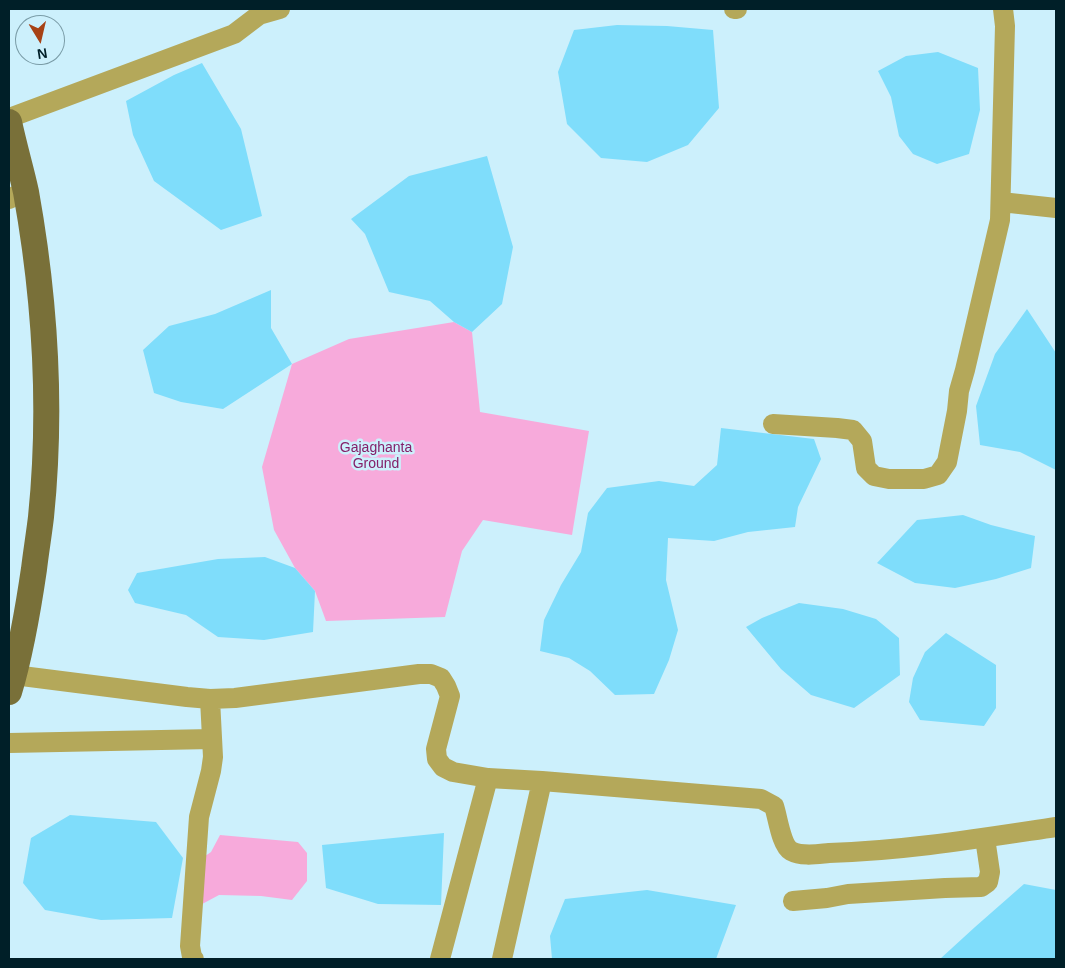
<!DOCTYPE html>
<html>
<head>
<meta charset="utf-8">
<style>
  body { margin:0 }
  #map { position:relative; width:1065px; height:968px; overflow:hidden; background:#ccf0fc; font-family:Arial,sans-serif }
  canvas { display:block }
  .frame { position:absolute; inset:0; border:10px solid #001f28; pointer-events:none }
  .north { position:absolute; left:15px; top:15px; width:50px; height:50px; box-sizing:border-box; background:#ccf0fc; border:1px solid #7a9ca7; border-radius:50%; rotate:171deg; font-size:14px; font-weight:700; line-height:20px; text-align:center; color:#001f28 }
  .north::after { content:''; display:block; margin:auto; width:18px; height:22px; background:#a74215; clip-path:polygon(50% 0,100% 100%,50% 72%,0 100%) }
</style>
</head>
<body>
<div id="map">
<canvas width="1065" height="968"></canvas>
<div class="frame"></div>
<div class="north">N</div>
</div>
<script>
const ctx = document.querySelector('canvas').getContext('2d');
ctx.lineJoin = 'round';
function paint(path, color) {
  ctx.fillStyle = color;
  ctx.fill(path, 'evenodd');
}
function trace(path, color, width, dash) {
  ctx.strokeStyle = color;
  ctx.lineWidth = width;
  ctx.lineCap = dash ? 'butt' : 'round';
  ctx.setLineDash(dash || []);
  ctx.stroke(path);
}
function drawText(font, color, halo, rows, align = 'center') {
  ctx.font = font + ' Arial,sans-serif';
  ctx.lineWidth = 5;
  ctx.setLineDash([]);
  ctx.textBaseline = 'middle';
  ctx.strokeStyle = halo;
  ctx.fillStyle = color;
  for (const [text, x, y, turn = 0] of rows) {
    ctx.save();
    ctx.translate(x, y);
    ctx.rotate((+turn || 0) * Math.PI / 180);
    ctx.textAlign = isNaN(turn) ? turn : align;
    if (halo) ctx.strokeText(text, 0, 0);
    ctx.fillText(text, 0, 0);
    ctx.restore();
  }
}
paint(new Path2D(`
  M454,322L472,332L480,412L589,431L572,535L483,520L462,551L445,617L326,621L315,591L295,568L274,530L262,467L292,364L349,339Z
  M220,835L298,842L307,853V881L292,900L261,896L219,895L191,910L192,865L211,852Z`), '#f7aadb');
paint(new Path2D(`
  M617,25L667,26L713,30L719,108L688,145L647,162L601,158L567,124L558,72L574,30Z
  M938,52L978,68L980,110L969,154L937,164L913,154L899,136L891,97L878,71L906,56Z
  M202,63L241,129L262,216L221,230L154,181L133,135L126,101L174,75Z
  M487,156L513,247L502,304L472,332L454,322L430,301L389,292L365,234L351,219L409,176Z
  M271,290V328L292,364L223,409L181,402L154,393L143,350L169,326L215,314Z
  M1027,309L1056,353V470L1020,452L980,445L976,406L995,354Z
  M721,428L814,439L821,459L798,507L795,527L748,532L714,541L668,538L666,580L678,630L669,660L654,694L615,695L590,671L569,658L540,651L544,620L561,585L581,552L588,513L607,488L659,481L694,486L717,465Z
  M963,515L991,525L1035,536L1031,568L996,579L955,588L915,583L877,563L917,520Z
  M265,557L295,568L315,591L313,632L264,640L218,637L186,615L135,603L128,590L137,573L218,559Z
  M799,603L843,609L876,619L899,638L900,675L854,708L811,695L781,669L746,627L762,618Z
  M946,633L996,665V708L984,726L920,720L909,702L913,678L925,652Z
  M70,815L156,822L183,858L172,918L101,920L45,910L23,883L31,838Z
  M444,833L441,905L378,904L326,888L322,845Z
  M1024,884L1056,890V959H940L975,927Z
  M647,890L736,905L716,959H552L550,936L565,899Z`), '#7fddfb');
trace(new Path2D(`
  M734,9H737
  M9,118L234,34L259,15L280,9
  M9,199L25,191
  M1001,202L1056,208
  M773,424L837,428L853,430L862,441L866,468L874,476L889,479H924L938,475L947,462L957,411L959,391L965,370L1000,220L1005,26L1003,9
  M14,675L187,697L210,699L235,698L419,674H431L441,678L446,686L450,696L436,749L437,759L443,767L453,772L488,778L542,781L761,799L774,806C778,818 781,845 791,851C802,857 818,854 829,853C904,851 982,838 1056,827
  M9,743L212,739
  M793,901L827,898L848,894L945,888L981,887L988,882L990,872L985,838
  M194,959L192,957L190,946L199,817L211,771L213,757L210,699
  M440,959L488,778
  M502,959L542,781`), '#b4a85a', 20);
trace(new Path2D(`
  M9,122C14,146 21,169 26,192C45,298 52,409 41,517C39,534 36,552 34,569C28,610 21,652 9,692`), '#797039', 26);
drawText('14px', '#842069', '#ccf0fc', [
  ["Gajaghanta",376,448],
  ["Ground",376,464]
]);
</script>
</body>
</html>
